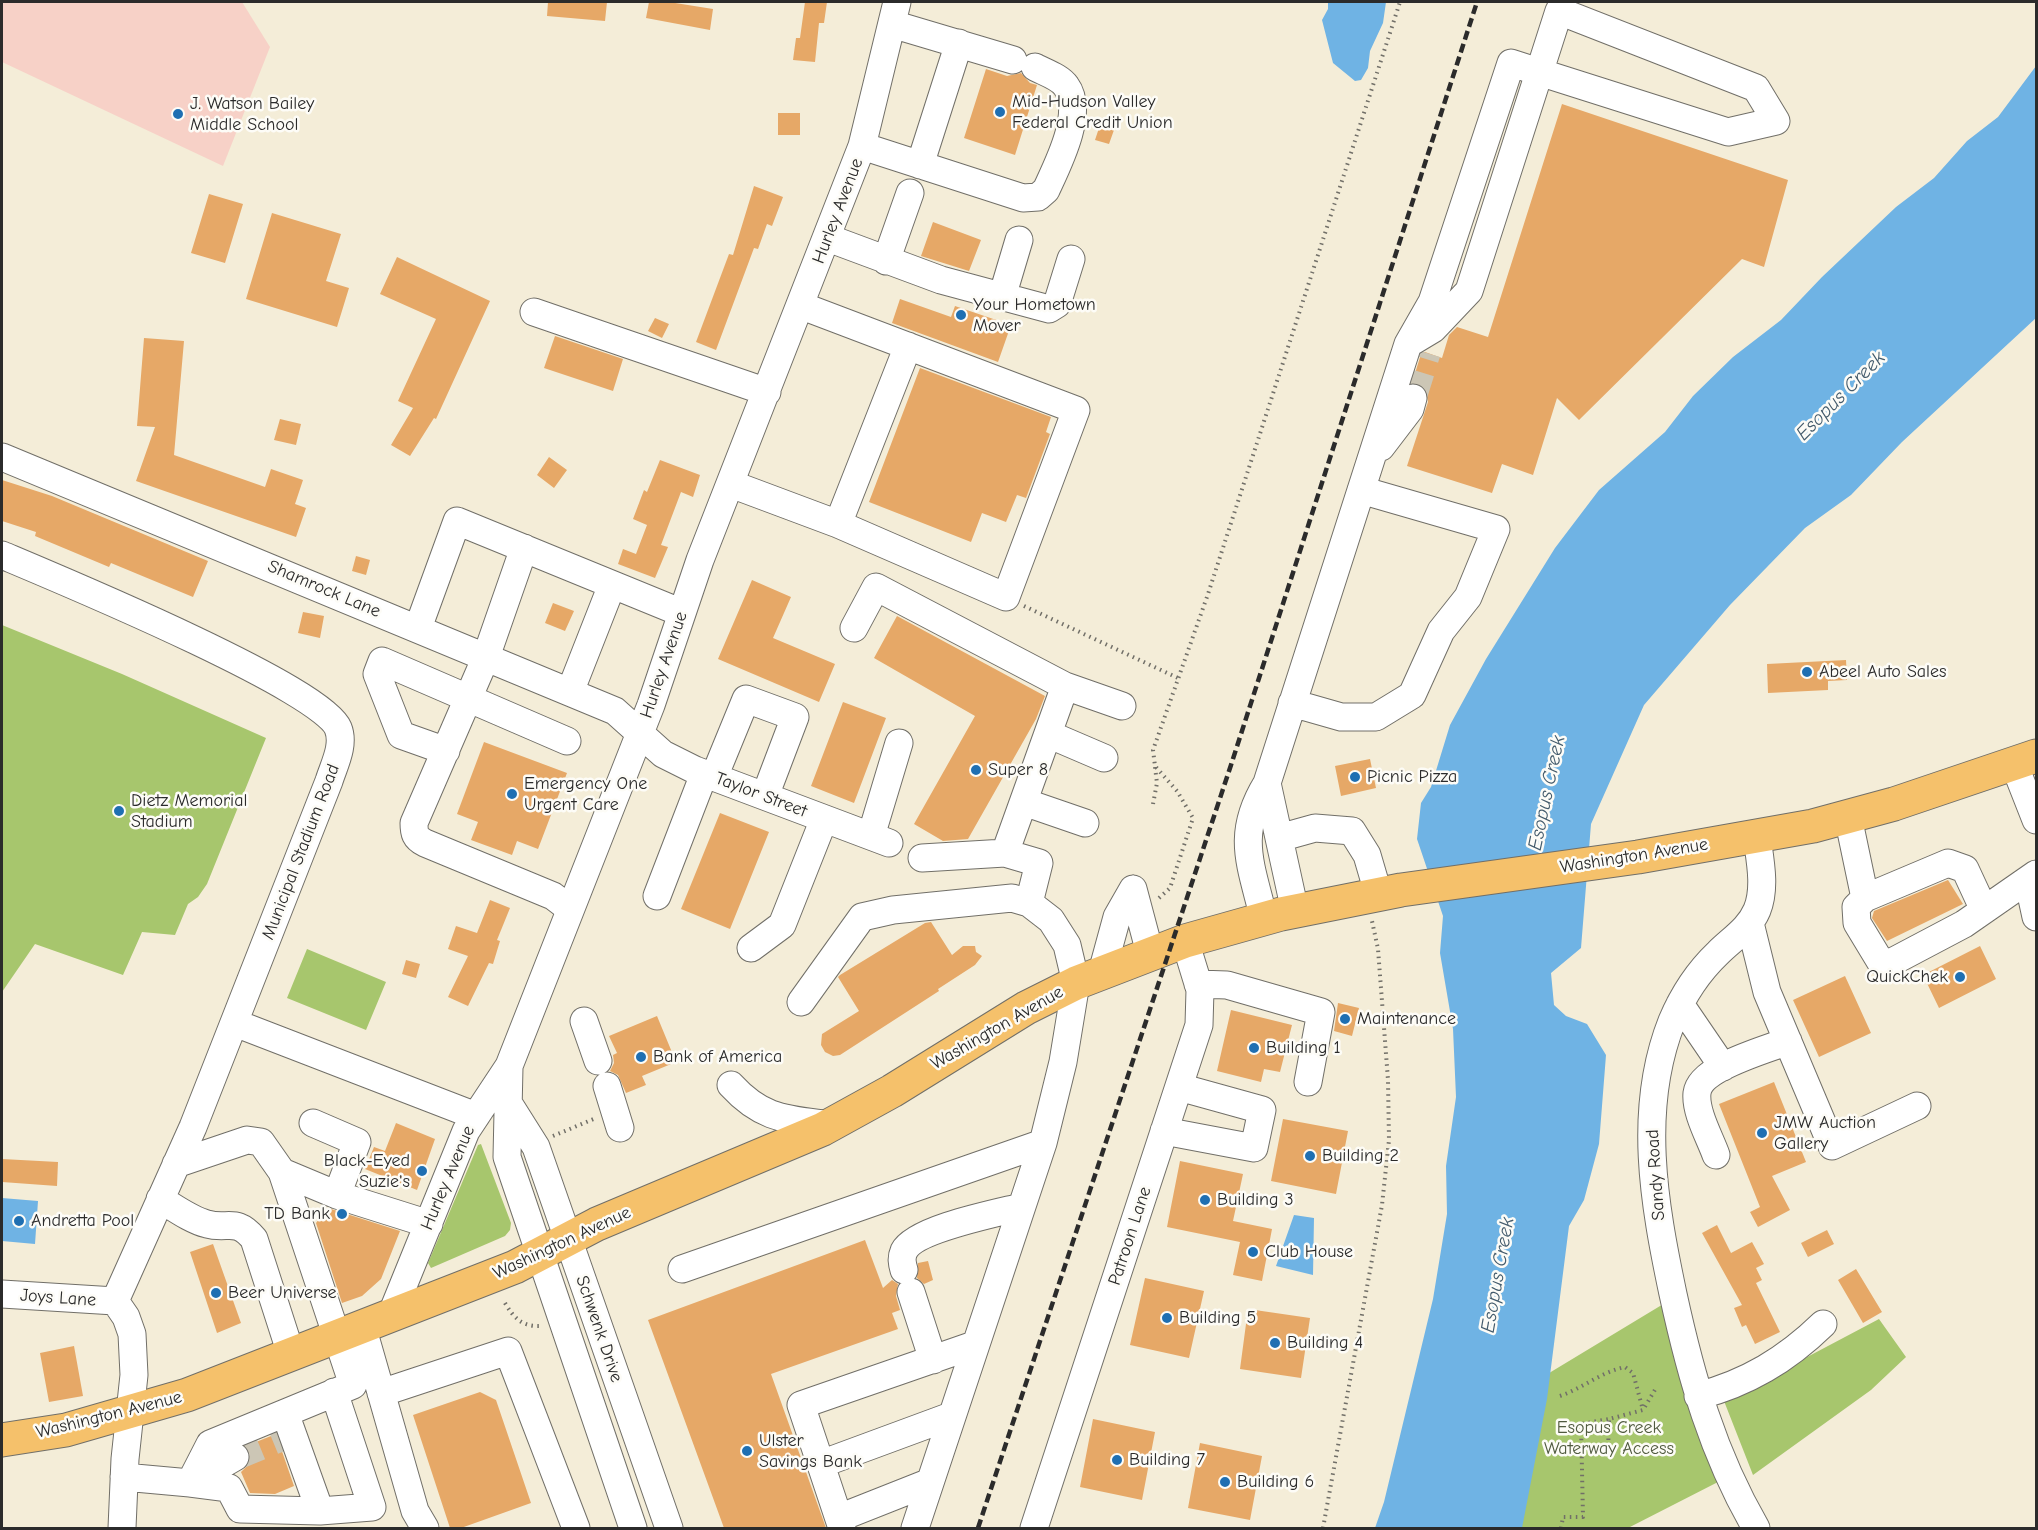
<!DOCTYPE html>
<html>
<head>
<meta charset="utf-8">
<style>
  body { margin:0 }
  #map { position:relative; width:2038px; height:1530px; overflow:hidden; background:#f4edd8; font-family:"Comic Neue",sans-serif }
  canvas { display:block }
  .frame { position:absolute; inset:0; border:3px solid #2b2b2b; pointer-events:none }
</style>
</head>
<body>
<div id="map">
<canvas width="2038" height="1530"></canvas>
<div class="frame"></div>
</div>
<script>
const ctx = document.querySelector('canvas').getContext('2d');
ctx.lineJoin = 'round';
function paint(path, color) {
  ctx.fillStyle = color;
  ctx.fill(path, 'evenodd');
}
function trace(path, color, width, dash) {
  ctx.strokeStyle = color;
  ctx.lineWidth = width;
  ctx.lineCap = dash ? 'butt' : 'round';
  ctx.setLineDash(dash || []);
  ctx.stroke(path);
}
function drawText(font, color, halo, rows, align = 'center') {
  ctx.font = font + ' "Comic Neue",sans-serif';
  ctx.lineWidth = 5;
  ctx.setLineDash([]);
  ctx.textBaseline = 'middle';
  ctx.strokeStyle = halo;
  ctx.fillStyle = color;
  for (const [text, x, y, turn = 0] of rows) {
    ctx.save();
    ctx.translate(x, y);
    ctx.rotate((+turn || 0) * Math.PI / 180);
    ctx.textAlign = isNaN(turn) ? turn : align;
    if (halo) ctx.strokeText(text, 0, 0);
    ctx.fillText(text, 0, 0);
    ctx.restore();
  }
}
paint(new Path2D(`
  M2,2H242L270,47L223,166L2,62Z`), '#f7d1c7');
paint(new Path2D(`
  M2,625L122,674L266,738L207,884L198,897L188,904L175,935L142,932L123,975L35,944L2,992Z
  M307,949L386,982L366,1030L287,998Z
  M481,1144L511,1223L510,1230L505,1236L431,1268L428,1263L478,1145Z
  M1665,1303L1718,1482L1628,1528H1463L1483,1413Z
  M1879,1319L1906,1357L1871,1390L1753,1475L1724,1401Z`), '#a7c66d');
paint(new Path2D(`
  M1328,2H1386L1383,23L1370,51L1368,68L1361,80L1355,81L1333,63L1322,20L1328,9Z
  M2036,66V318L1902,442L1851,495L1805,528L1730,605L1644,705L1591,824L1581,948L1551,973L1554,1005L1566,1016L1587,1024L1606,1055L1599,1144L1584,1200L1569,1226L1547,1399L1522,1528H1375L1384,1502L1433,1299L1447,1214L1446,1166L1456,1097L1453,1029L1440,953L1443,916L1417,839L1421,803L1431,787L1450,725L1486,659L1555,548L1599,490L1665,432L1693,396L1733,357L1781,320L1822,277L1896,207L1934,178L1967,141L1998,117Z
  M2,1198L38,1201L35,1244L2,1241Z
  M1294,1215L1314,1218L1313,1275L1276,1266Z`), '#6fb3e4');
paint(new Path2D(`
  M548,2H607L605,21L547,16Z
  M649,2H669L713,9L710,30L646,18Z
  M805,2H827L824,23H819L815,62L793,60L796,38H800Z
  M986,69L1007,76L1021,73L1030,83L1037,85L1015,155L964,138Z
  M1562,104L1788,180L1764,267L1742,259L1579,420L1557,398L1533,475L1502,464L1492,493L1407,466L1428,402L1425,387L1412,383L1421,354L1425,352L1442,358L1449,335L1457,327L1488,337Z
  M778,113H800V135H778Z
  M1100,125L1114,130L1109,144L1095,140Z
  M754,186L783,197L772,226L767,224L758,249L754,248L716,350L696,342L729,254L733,255Z
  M209,194L243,204L225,263L191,253Z
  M272,213L341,234L326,281L349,288L337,327L246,299Z
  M933,222L981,240L969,271L921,256Z
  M397,257L490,301L436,419L434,418L410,456L391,445L413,408L398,401L436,319L380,294Z
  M900,299L951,317L955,306L1011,325L998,362L892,323Z
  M655,318L669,324L662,338L648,331Z
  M555,336L623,359L613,391L544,368Z
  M144,338L184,341L174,455L265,487L271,469L303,480L295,504L306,508L296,537L136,481L155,427L137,426Z
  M920,368L1051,417L1046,432L1050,434L1026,498L1017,495L1006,522L982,513L971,542L869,502Z
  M280,419L301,424L296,445L274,440Z
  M549,457L567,470L554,488L537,475Z
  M660,460L700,475L693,497L681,492L661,545L668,547L655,578L618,564L623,549L636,554L647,525L633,519L644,490L647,492Z
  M2,480L52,496L208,561L193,597L111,563L109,567L35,536L36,532L2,521Z
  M356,556L370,560L366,575L352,571Z
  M752,580L791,597L773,638L835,664L819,702L718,659Z
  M553,603L574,611L565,631L545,623Z
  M303,612L324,616L320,638L298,633Z
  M897,616L1045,696L1036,719L968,839L943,841L914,824L975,716L874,658Z
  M1846,660L1847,680L1828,681V690L1768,693L1767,664Z
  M843,702L886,718L854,803L811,786Z
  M484,742L567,773L538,849L517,841L512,855L471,840L478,822L457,814Z
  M1370,759L1376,788L1341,796L1335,766Z
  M720,813L769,832L730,929L681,909Z
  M1948,880L1963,904L1887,941L1872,918L1874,911Z
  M490,900L510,908L497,940L500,941L493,964L489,963L468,1006L448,997L468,956L448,949L456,926L477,933Z
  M931,922L952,955L963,946H975L976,952L982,956L975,965L938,989L939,991L840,1055L833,1056L825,1052L821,1045L822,1034L859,1011L838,977L840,975L925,923Z
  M1980,946L1996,979L1939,1008L1923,975Z
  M406,960L420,964L416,978L402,974Z
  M1845,976L1871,1033L1819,1057L1793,1000Z
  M1338,1003L1359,1008L1352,1036L1334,1031Z
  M1231,1010L1292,1025L1280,1072L1264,1069L1261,1082L1217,1071Z
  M657,1016L676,1062L642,1076L646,1085L626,1093L618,1075L610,1071L614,1063L613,1055L617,1053L609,1036Z
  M1774,1082L1806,1162L1772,1176L1790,1210L1758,1227L1750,1212L1760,1207L1719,1104Z
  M1283,1119L1348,1131L1336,1194L1271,1181Z
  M396,1123L435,1139L417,1190L365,1169L374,1147L385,1151Z
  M2,1159L58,1162L57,1186L2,1182Z
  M1180,1161L1243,1174L1233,1221L1272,1229L1262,1281L1233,1275L1240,1242L1167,1227Z
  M328,1208L400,1231L381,1279L362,1296L342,1303L316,1223Z
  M1717,1225L1731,1253L1752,1242L1764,1264L1756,1268L1762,1280L1756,1283L1780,1332L1755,1344L1746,1325L1742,1327L1734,1308L1742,1305L1702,1233Z
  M1827,1230L1834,1244L1808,1257L1801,1243Z
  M865,1240L883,1288L892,1280L898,1284L896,1296L900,1310L892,1313L898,1329L771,1374L826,1528H724L648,1320Z
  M213,1244L241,1323L217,1333L190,1252Z
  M928,1261L933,1280L924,1284L917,1278L918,1263Z
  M1856,1269L1882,1312L1863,1323L1838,1280Z
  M1145,1278L1204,1291L1189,1358L1130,1345Z
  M1248,1309L1310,1318L1301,1378L1240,1369Z
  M74,1346L83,1396L49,1402L40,1353Z
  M480,1392L496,1400L531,1503L461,1528H450L413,1415Z
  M1093,1419L1155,1432L1142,1500L1080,1487Z
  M276,1434L294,1486L275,1494L250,1493L241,1472L248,1465L251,1458L246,1446Z
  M1200,1443L1262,1456L1250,1520L1188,1508Z`), '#e6a867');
trace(new Path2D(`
  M1413,398L1427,353
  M235,1457L281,1438`), '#ccc6b5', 27, [27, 14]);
const minor = new Path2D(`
  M892,24L1013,60
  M862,146L1023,198L1038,197L1046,190C1058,164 1085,112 1066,86C1060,77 1044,72 1035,67
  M920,165L959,43
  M828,238L941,280L1049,309L1057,304L1071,259
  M886,261L910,193
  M1002,297L1019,240
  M534,312L767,392
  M1381,447L1410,409L1413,398
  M2,457L615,711L663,754L695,770L889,843
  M731,484L838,524L1006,597L1076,410L802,306
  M838,524L908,346
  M524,548L486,657L414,823C414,833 415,838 425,843L553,896L570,909
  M2,555C54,577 322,688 338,728C345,745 334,765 329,781L193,1127L115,1301
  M418,628L457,521L682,613
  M854,628L876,587L1065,686L1005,853L1039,863L1029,903
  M1065,686L1122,706
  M570,692L612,585
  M1292,703L1341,717H1376L1412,695L1441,631L1468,597L1496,529L1361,490
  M1048,734L1104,758
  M446,751L401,735L377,674L382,661L567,741
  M2014,764L2036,820
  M714,777L746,699L795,717L765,796
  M1267,783L1295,911
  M1024,802L1085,823
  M1848,817L1865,898L1856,907L1857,923L1880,961L1892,962L1964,924L2036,874
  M871,836L899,743
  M1279,838L1315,828L1352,831L1367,855L1379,896
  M922,858L1005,853
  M2036,879L2031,894L2036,917
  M1133,889L1150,953
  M657,896L704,774
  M1865,898L1948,863L1965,869L1984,910
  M1264,919C1251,864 1235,835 1267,783L1408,344L1433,329L1469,291L1559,11L1756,88L1776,121L1728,132L1539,72L1511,63L1432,302L1408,344
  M1750,923L1767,992L1832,1146L1917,1106
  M751,948L782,925L824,819
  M1102,972L1117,917L1133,889
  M1198,984L1227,985L1321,1012L1308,1082
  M801,1002L862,917L893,910L1012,898L1029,903L1051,920L1067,945L1076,983L1063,1062L1043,1143L915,1528
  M1680,1004L1723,1067
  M584,1021L598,1061
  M235,1023L476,1116
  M509,1067L507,1157L633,1528
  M731,1085C763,1120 787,1119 831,1125
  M607,1086L620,1128
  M507,1101L536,1147L669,1528
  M313,1123L357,1142L337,1195
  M1164,1131L1254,1148L1262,1110L1179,1087
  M1716,1155C1710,1138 1695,1112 1697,1093C1700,1067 1766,1050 1788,1041
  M282,1172L337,1195L429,1224
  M160,1199C175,1208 191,1220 207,1224C228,1230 236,1217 254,1239L291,1354
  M682,1269L1043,1143
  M904,1270C902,1263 901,1258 904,1251C915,1229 997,1213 1021,1207
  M911,1292L933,1360
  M2,1294L115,1301
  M115,1301L126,1317L132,1334L134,1375L125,1459L122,1528
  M392,1313L466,1131L509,1066L651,705L700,560L862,146L897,2
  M362,1326L415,1511L425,1528
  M381,1393L508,1351L576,1528
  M1698,1396C1747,1383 1786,1360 1823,1324
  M285,1413L320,1511L372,1507L334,1392
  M821,1464L951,1416
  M124,1477L190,1483L210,1444L353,1385L282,1172L261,1142L247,1140L176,1164
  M190,1483L229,1488L240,1509L320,1511
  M190,1483L235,1457
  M839,1518L930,1482
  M842,1528L801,1405L974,1345
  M1034,1528L1199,1025L1200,990L1185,941
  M1756,1528C1713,1454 1691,1377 1673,1294C1654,1204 1637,1109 1672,1021C1683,995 1698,972 1718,953C1732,939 1749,929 1757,910C1766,888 1760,860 1757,838`);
const major = new Path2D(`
  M2,1440L66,1430L187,1395L515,1267L597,1224L823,1129L892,1091L1026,1008L1076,983L1185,941L1281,914L1401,890L1638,857L1813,826L1894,804L2036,756`);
trace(minor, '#716f68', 29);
trace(major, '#716f68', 35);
trace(new Path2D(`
  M1024,606L1178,678
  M1153,804L1157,783L1155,767
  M1159,898L1170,888L1193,818L1177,791L1155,766L1153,750L1208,594L1400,2
  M553,1136L596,1118
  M505,1303C514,1318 522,1327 541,1326
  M1560,1396C1583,1388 1601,1372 1625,1367L1633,1373L1643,1410
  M1608,1452L1609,1419L1643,1410L1656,1388
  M1323,1528L1382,1205L1389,1140L1388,1080L1378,949L1372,921
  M1561,1528L1563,1517H1583L1581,1424L1609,1419`), '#716f68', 4, [1.5, 4.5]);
trace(minor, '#fff', 27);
trace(major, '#f5c16b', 33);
trace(new Path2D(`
  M978,1528L1231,765L1477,2`), '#2b2b2b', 4.5, [9, 4.5]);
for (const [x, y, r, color] of [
  [1000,112,6,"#1f6fb2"],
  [178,114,6,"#1f6fb2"],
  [961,315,6,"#1f6fb2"],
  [1807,672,6,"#1f6fb2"],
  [976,770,6,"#1f6fb2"],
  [1355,777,6,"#1f6fb2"],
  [512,794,6,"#1f6fb2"],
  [119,811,6,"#1f6fb2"],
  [1960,977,6,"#1f6fb2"],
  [1345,1019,6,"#1f6fb2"],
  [1254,1048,6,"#1f6fb2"],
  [641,1057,6,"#1f6fb2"],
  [1762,1133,6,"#1f6fb2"],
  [1310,1156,6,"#1f6fb2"],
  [422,1171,6,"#1f6fb2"],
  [1205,1200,6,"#1f6fb2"],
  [342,1214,6,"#1f6fb2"],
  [19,1221,6,"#1f6fb2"],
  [1253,1252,6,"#1f6fb2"],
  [216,1293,6,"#1f6fb2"],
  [1167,1318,6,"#1f6fb2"],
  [1275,1343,6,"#1f6fb2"],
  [747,1451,6,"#1f6fb2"],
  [1117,1460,6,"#1f6fb2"],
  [1225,1482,6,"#1f6fb2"]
]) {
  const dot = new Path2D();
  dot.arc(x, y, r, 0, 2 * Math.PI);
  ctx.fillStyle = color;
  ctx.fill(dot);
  trace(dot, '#fdfcf7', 2);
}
drawText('18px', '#2b2b2b', '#fdfcf7', [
  ["Mid-Hudson Valley",1012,102],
  ["Federal Credit Union",1012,123],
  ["J. Watson Bailey",190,104],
  ["Middle School",190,125],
  ["Your Hometown",973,305],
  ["Mover",973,326],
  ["Abeel Auto Sales",1819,672],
  ["Super 8",988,770],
  ["Picnic Pizza",1367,777],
  ["Emergency One",524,784],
  ["Urgent Care",524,805],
  ["Dietz Memorial",131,801],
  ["Stadium",131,822],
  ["QuickChek",1948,977,"right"],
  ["Maintenance",1357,1019],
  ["Building 1",1266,1048],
  ["Bank of America",653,1057],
  ["JMW Auction",1774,1123],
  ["Gallery",1774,1144],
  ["Building 2",1322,1156],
  ["Black-Eyed",410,1161,"right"],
  ["Suzie's",410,1182,"right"],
  ["Building 3",1217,1200],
  ["TD Bank",330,1214,"right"],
  ["Andretta Pool",31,1221],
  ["Club House",1265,1252],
  ["Beer Universe",228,1293],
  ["Building 5",1179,1318],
  ["Building 4",1287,1343],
  ["Ulster",759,1441],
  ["Savings Bank",759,1462],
  ["Building 7",1129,1460],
  ["Building 6",1237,1482]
], 'left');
drawText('18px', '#2b2b2b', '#fdfcf7', [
  ["Hurley Avenue",838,211,-69],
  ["Shamrock Lane",324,589,23],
  ["Hurley Avenue",664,665,-71],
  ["Taylor Street",761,795,21],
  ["Municipal Stadium Road",301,852,-69],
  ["Washington Avenue",1634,856,-9],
  ["Washington Avenue",997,1028,-30],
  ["Sandy Road",1656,1175,-94],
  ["Hurley Avenue",448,1178,-67],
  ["Patroon Lane",1130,1236,-72],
  ["Washington Avenue",562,1243,-25],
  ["Joys Lane",58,1298,4],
  ["Schwenk Drive",599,1329,71],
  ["Washington Avenue",109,1415,-14]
]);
drawText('18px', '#505a3f', '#fdfcf7', [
  ["Esopus Creek",1609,1428],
  ["Waterway Access",1609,1449]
]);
drawText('italic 20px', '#435b6c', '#fdfcf7', [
  ["Esopus Creek",1841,396,-45],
  ["Esopus Creek",1547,793,-78],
  ["Esopus Creek",1498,1275,-80]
]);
</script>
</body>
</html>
